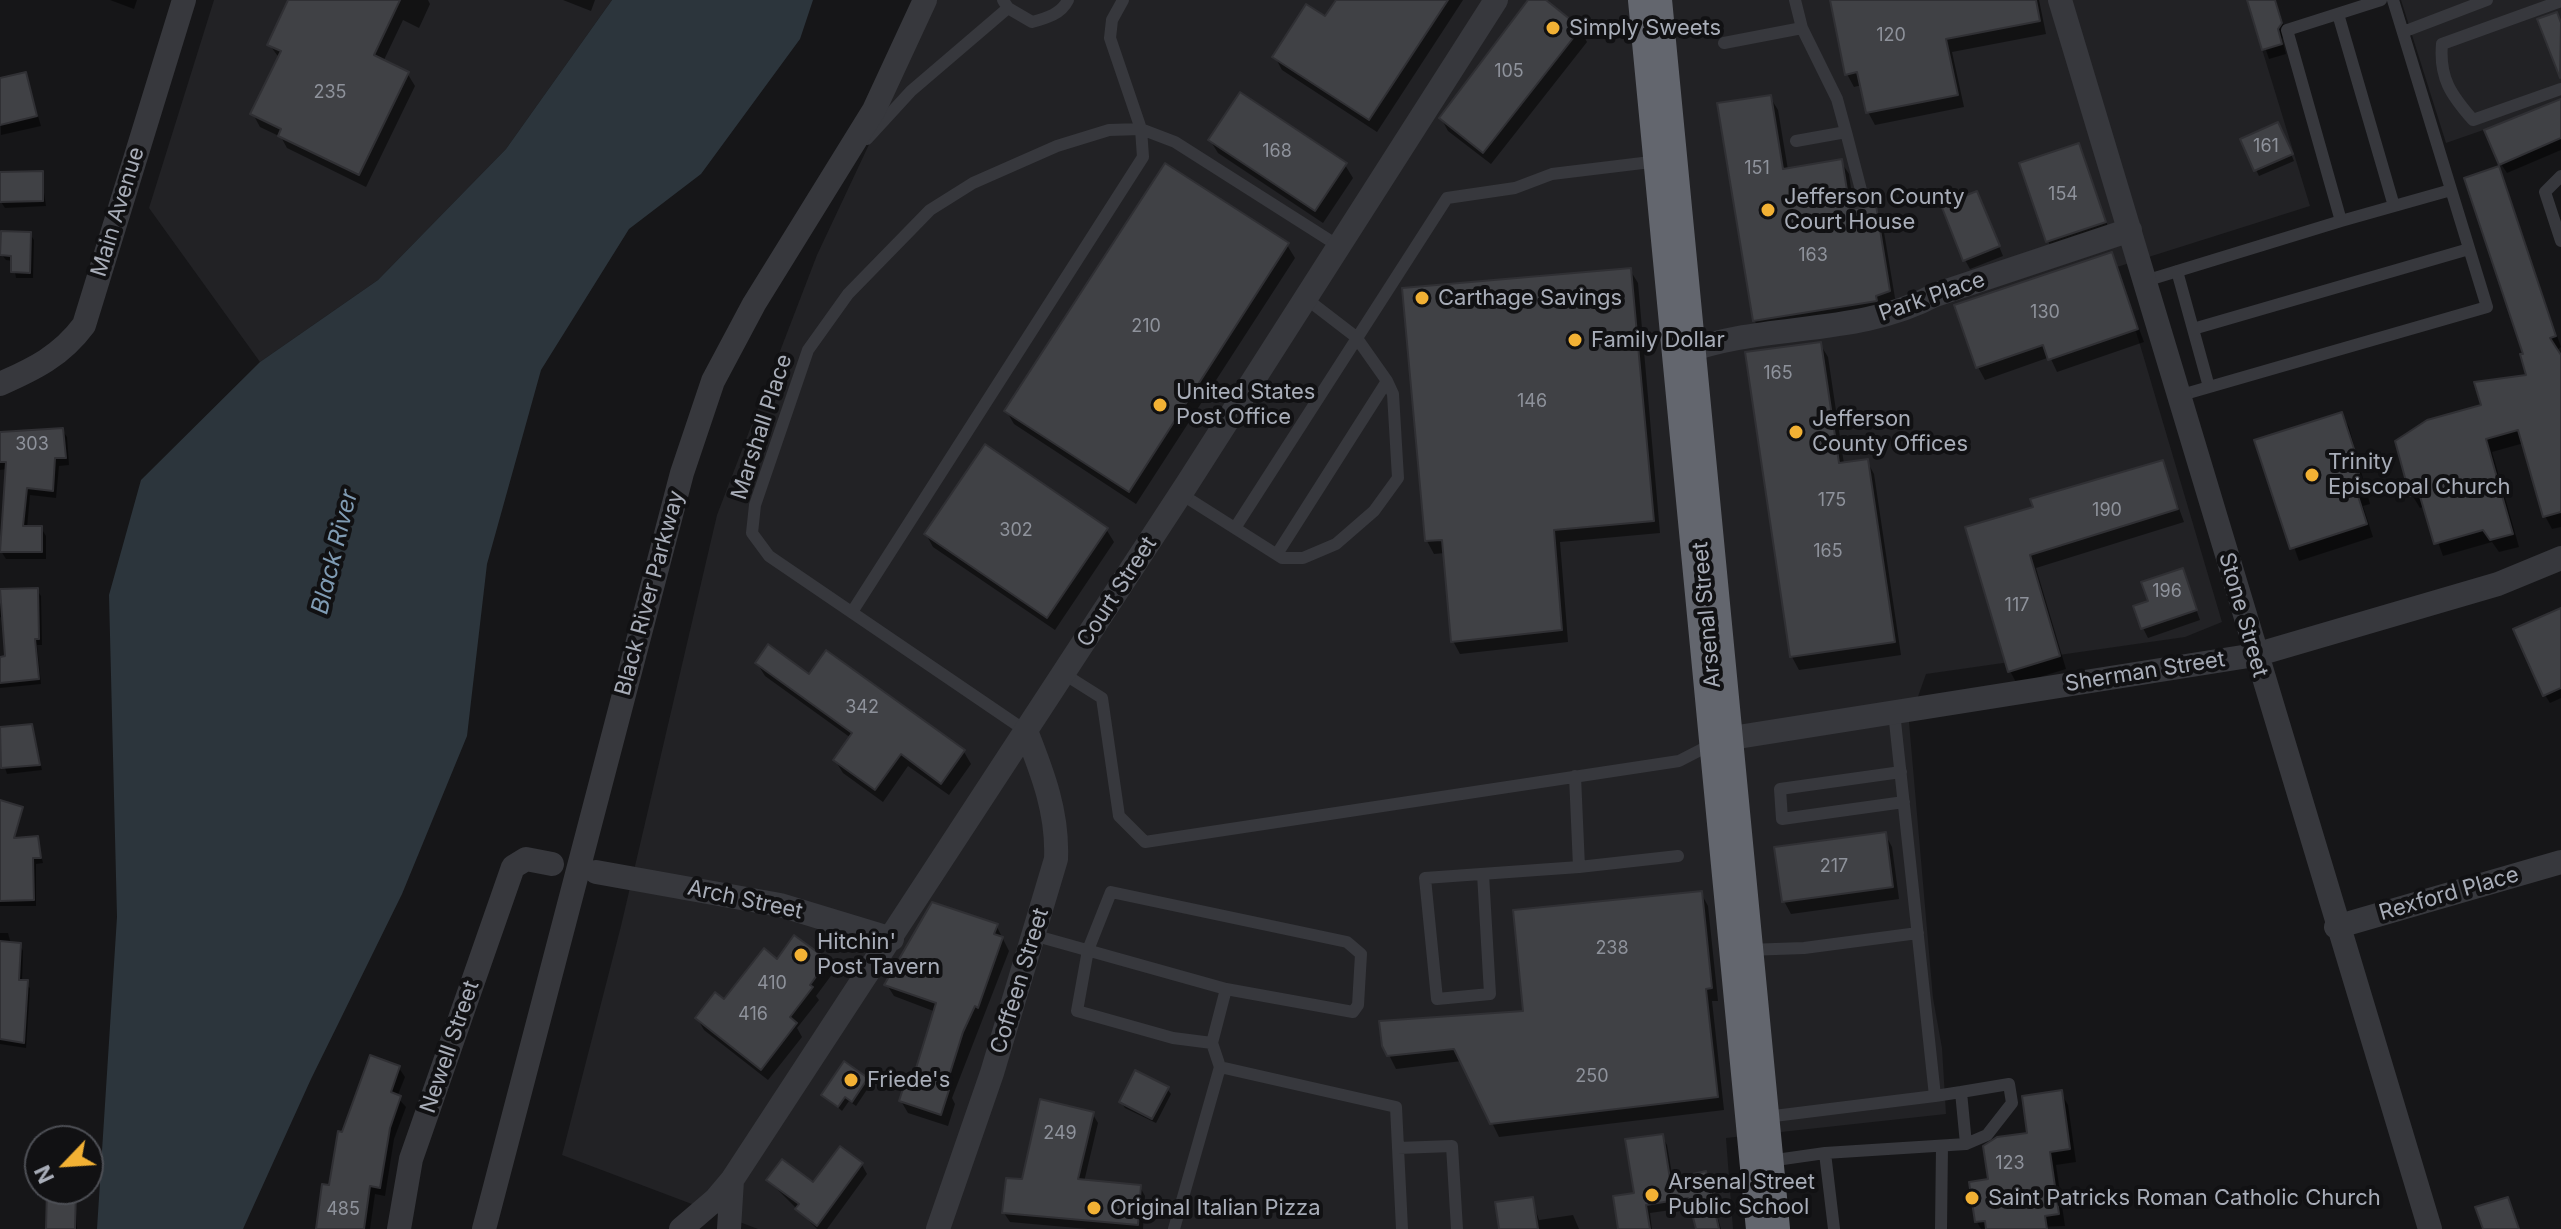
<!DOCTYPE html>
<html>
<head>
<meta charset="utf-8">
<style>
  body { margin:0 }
  #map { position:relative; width:2561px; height:1229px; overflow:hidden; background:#161618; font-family:Inter,sans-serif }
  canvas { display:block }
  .north { position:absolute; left:24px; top:1125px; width:80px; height:80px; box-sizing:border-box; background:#111113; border:2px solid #4d4f55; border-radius:50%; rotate:245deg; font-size:22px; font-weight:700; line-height:32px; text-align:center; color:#a8adb8 }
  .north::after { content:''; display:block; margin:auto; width:28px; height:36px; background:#f2b134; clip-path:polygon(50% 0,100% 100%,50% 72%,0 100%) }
</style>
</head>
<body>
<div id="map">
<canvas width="2561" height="1229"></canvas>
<div class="north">N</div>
</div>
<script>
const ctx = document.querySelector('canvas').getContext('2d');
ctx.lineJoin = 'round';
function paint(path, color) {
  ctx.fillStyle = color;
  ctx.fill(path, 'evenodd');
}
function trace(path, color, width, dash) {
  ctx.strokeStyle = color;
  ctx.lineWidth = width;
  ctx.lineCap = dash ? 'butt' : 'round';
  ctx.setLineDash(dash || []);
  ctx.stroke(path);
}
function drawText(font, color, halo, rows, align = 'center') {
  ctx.font = font + ' Inter,sans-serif';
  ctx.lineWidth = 8;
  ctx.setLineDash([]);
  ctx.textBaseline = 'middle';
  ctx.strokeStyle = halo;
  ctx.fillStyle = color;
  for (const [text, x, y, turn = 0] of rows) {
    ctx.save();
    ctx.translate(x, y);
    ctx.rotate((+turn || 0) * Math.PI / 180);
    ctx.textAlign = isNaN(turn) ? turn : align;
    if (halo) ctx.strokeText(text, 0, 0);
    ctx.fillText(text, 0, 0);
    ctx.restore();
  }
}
paint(new Path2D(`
  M214,0H612L506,149L378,280L260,362L149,208Z
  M937,0H2247L2310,206L2117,267L2222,622L2185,637L1926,674L1909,722L1933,998L1942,1048L1946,1114L1726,1138L1733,1229H758L562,1155L621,926L717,515L817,255Z
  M2401,0H2561V103L2446,143Z`), '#222225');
paint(new Path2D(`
  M612,0H813L800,39L701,174L629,229L541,370L487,564L467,736L402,894L311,1079L243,1229H97L117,917L109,595L141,480L260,362L378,280L506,149Z`), '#2c353c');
paint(new Path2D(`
  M110,0H137L134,9Z
  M291,0H428L430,4L419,28L403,20L383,62L407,73L415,86L366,187L287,148L281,137L260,127L253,114L280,59L269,44Z
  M563,0H595L591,11Z
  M1338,0H1463L1377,132L1282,70L1275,57L1326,19Z
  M1531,0H1543L1580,29L1587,42L1491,164L1448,131L1441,118Z
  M1832,0H2039L2046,34L1952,52L1964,107L1875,125L1868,112L1862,85L1854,87L1847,74Z
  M2249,0H2276L2286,33L2282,39L2286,54L2269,59Z
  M25,74L41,126L1,135L0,80Z
  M1770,97L1778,110L1788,170L1841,162L1849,174L1854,210L1875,207L1882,220L1896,304L1762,333L1754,320Z
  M2561,101V150L2507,173L2501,164Z
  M2281,130L2294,161L2259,176L2242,140Z
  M1210,140L1345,165L1353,178L1323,223L1218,153Z
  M2078,145L2110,232L2053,251L2048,241Z
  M2498,168L2561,347L2556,351L2561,358V527L2552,529L2545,516L2524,443L2492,452L2519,547L2499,552L2492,542L2443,556L2425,506L2420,508L2412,495L2483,406L2528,377Z
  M41,173L46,206L5,208L1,202Z
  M1981,202L2003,256L1970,269L1965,260Z
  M30,234L34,240L33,278H16L13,261L6,260L2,255Z
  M1287,245L1295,258L1136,504L1014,424L1007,412Z
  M2111,254L2144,342L2057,372L2050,357L1985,380L1978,367Z
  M1630,270L1638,283L1660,533L1560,542L1568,642L1460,654L1453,641L1445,553L1434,554L1427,541Z
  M1820,344L1828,357L1844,464L1867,461L1874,474L1901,655L1799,670L1792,657Z
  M2341,414L2349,427L2370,504L2363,506L2373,537L2299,561L2257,442Z
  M62,430L67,437L69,465L59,466L56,498L30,495L27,528H41L46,536V559H6L1,551L7,469L0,470V434Z
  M2162,462L2184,522L2036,568L2066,669L2017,684L2010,671L2035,509Z
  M1106,529L1114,542L1055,630L933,547L926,534Z
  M2182,570L2200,620L2148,638L2143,628L2150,603Z
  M37,590L41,596L42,645H37L41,684L0,688V659L7,658L6,620L0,617V591Z
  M2561,610V698L2550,703L2545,695Z
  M757,663L810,677L964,752L971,764L949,795L908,766L883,802L843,773L835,760L851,738L765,676Z
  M31,726L42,770L7,774L0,752V729Z
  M1885,834L1892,847L1899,899L1791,914L1784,901Z
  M37,838L43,863L36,864V906H0V842Z
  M1701,893L1708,906L1718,1001H1712L1724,1110L1499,1137L1462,1061L1396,1069L1384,1045L1525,1013Z
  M996,925L1009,951L952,1098L955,1104L948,1126L908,1113L901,1101L915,1081L936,1012L894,996L887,985Z
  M0,933H8L11,944L20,945L23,951L22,982L30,988L26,1048L0,1044Z
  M826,961L833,973L816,996L819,1000L797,1028L802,1037L768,1080L704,1030L697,1018L778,962Z
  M399,1068L405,1077L397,1097L406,1107L394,1139L385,1196L375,1194L370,1229H318L343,1134Z
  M866,1079L870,1085L856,1106L849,1101L842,1111L824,1095Z
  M1167,1089L1171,1094L1156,1123L1125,1108L1121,1102Z
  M2061,1093L2068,1105L2076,1162L2056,1165L2065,1226L1981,1229L1977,1222L1990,1181Z
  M1092,1113L1098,1123L1084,1182L1140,1187L1145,1196L1143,1229H1088L1010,1222L1004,1213L1024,1181Z
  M1662,1136L1667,1145L1673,1180L1705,1173L1721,1229H1698L1692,1207L1650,1213L1652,1229H1620Z
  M840,1149L862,1165L867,1174L827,1229H817L768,1180L814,1185Z
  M49,1189H75L77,1229H48Z
  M1532,1199L1539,1220L1573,1215L1579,1229H1501Z`), '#0007');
const building = new Path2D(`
  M288,0H400L374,55L409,72L359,175L278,136L281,129L250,114L281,51L267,45Z
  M1336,0H1448L1369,120L1272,57L1306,4L1325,16Z
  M1528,0H1546L1581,28L1483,153L1439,118Z
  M1830,0H2036L2040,21L1946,39L1958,95L1866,113L1857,72L1845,75Z
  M2247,0H2275L2282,23L2278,29L2282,44L2262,50Z
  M2557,12L2561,23L2560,78L2537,19Z
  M26,72L37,116L0,125V78Z
  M1240,92L1347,163L1315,211L1208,140Z
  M1771,95L1783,169L1842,159L1850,209L1876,205L1890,291L1876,296L1877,301L1753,321L1717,103Z
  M2561,99V138L2499,165L2484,130Z
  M2278,122L2293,154L2254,171L2240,139Z
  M2079,143L2106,222L2046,242L2019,163Z
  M1165,163L1289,243L1129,492L1004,411Z
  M2499,166L2556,336L2550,338L2561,355V512L2543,517L2518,430L2486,439L2513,534L2490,540L2483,530L2434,544L2419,493L2410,496L2395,441L2427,420L2481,405L2474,382L2526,375L2520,354H2523L2464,178Z
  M43,171V201L0,202V172Z
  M1977,191L2000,246L1963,261L1941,205Z
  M1,231L31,232L30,273L11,272V256L0,255Z
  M2112,252L2138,329L2048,360L2043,345L1976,368L1954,305Z
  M1631,268L1654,521L1554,530L1562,630L1451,642L1442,540L1425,541L1402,288Z
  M1821,342L1839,463L1868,459L1895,642L1790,657L1745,352Z
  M2342,412L2357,458L2354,459L2364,490L2357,493L2367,524L2290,549L2254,440Z
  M63,428L66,458H55L53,491L27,488L23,526H42V552H0L6,462H0V432Z
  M985,444L1108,528L1047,618L924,534Z
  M2163,460L2178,509L2030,555L2060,656L2008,672L1965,527L2033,507L2030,499Z
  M2183,568L2197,610L2141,629L2133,606L2148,601L2141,582Z
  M38,588L39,639H35L39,679L0,683V657L5,656L0,589Z
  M2561,608V688L2543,696L2513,629Z
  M768,644L809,674L826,650L965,750L941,784L901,754L875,790L833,760L852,733L755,663Z
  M32,724L40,765L1,768L0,727Z
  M0,800L23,807L14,838L38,836L41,858H33L34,900L0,901Z
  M1886,832L1893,887L1782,902L1774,847Z
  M1702,891L1712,988L1706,989L1718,1097L1490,1124L1454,1049L1387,1056L1382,1046L1379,1021L1523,1011L1513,910Z
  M932,902L998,924L994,934L1003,937L978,1008L975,1006L963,1032L945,1089L949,1090L941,1115L899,1101L907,1076L913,1078L936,1003L884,985Z
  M794,935L828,960L810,985L813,987L790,1017L797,1023L761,1070L695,1018L715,992L724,999L764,948L777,959Z
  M0,941L21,943L19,980H28L24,1043L0,1039Z
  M370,1055L400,1066L391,1092L401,1096L390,1128L380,1188L370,1186L364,1229H316L322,1184L329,1185L338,1131L342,1132Z
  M844,1061L868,1078L852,1102L845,1097L838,1107L821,1095Z
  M1135,1070L1169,1087L1152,1119L1119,1102Z
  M2062,1090L2070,1149L2050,1152L2059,1214L2045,1216L2047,1229H1986L1985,1221L1975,1222L1969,1182L1988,1179L1983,1146L1997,1137L2027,1133L2022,1096Z
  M1040,1099L1094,1112L1078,1179L1141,1185L1138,1225L1002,1213L1006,1178L1022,1179Z
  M1663,1134L1670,1179L1706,1171L1719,1229H1696L1688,1198L1646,1205L1650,1229H1618L1613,1196L1634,1193L1625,1139Z
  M840,1146L863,1163L817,1226L795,1209L799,1204L766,1180L782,1159L813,1182Z
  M47,1189H76L75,1229H46Z
  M1533,1197L1538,1229H1499L1495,1202Z
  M2508,1197L2519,1229H2483L2475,1207Z`);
paint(building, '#404145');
trace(building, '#303034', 2);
trace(new Path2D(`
  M1003,0L1008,8L1032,22C1047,18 1061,14 1068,0
  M2561,1L2442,44C2439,78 2451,95 2473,120L2561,89
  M2338,14L2394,206
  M2403,32L2487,0
  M1724,43L1802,28L1795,0
  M1846,132L1862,194
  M867,139L911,91L1008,8
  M1796,141L1846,132L1837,99L1802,28
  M2561,176L2545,192L2561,241
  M2341,221L2451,190
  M2177,271L2193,329L2469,249
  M2145,281L2341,221L2287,30L2381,0
  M2193,329L2209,387
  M2178,396L2487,307L2393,0
  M1181,494L1282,558H1303L1336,544L1374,511L1398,478L1393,394L1387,381L1356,337L1304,297
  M1235,528L1447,198L1515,188L1552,174L1659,161
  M1277,554L1387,381
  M852,612L1143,157L1141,129L1110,38L1112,20L1123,0
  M1064,674L1102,698L1119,816L1145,842L1679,761L1714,743
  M1026,731L769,556L752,533L755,505L808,350L848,294L930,210L973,183L1057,146L1109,130L1141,129L1175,142L1337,245
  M1901,772L1780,789L1782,819L1904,802
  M1579,867L1678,856
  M1483,874L1490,994L1437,999L1425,878L1579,867L1575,776
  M1033,935L1226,989L1212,1043L1220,1067
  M1747,950L1804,948L1918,933
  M1212,1043L1173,1038L1077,1011L1088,950L1111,892L1347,942L1361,954L1358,1005L1353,1012L1226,989
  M1961,1092L2009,1084L2012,1103L1987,1135L1966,1144
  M1766,1117L1935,1096L1894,712
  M1398,1148L1452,1146L1457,1229
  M1769,1161L1825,1153
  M1174,1229L1220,1067L1396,1107L1402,1229
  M1834,1229L1825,1153L1966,1144L1961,1092L1935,1096
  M1941,1229L1942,1146`), '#37383d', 12);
trace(new Path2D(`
  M2060,0L2430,1229
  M1682,353C1764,322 1857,337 1935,295L2130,230
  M0,384C34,369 61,356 84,325L184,0
  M1719,740L2255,655L2498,584L2561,558
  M596,872L780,905L892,939
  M2336,927L2561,862
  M399,1229L411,1159L513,867L526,859L552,864
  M484,1229L682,473L713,381L754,304L874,110L925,0
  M681,1229L716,1199L732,1180L1187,484L1496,0
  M729,1229L732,1180
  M938,1229L992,1073L1056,859C1058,813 1043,774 1026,731`), '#37383d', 24);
trace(new Path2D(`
  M1650,0L1768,1229`), '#63666e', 44);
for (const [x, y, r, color] of [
  [1553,28,8,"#f2b134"],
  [1768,210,8,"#f2b134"],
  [1422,298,8,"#f2b134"],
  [1575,340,8,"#f2b134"],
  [1160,405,8,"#f2b134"],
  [1796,432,8,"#f2b134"],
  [2312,475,8,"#f2b134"],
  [801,955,8,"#f2b134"],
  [851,1080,8,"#f2b134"],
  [1652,1195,8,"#f2b134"],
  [1972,1198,8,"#f2b134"],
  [1094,1208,8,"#f2b134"]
]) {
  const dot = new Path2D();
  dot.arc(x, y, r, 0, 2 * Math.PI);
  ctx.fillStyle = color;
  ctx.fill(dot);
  trace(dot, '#111113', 3);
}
drawText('18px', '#8e929b', null, [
  ["120",1891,36],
  ["105",1509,72],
  ["235",330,93],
  ["161",2266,147],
  ["168",1277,152],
  ["151",1757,169],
  ["154",2063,195],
  ["163",1813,256],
  ["130",2045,313],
  ["210",1146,327],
  ["165",1778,374],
  ["146",1532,402],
  ["303",32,445],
  ["175",1832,501],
  ["190",2107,511],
  ["302",1016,531],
  ["165",1828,552],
  ["196",2167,592],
  ["117",2017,606],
  ["342",862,708],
  ["217",1834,867],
  ["238",1612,949],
  ["410",772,984],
  ["416",753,1015],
  ["250",1592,1077],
  ["249",1060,1134],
  ["123",2010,1164],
  ["485",343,1210]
]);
drawText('22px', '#a8adb8', '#111113', [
  ["Simply Sweets",1569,28],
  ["Jefferson County",1784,197],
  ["Court House",1784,222],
  ["Carthage Savings",1438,298],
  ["Family Dollar",1591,340],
  ["United States",1176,392],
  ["Post Office",1176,417],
  ["Jefferson",1812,419],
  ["County Offices",1812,444],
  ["Trinity",2328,462],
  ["Episcopal Church",2328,487],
  ["Hitchin'",817,942],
  ["Post Tavern",817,967],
  ["Friede's",867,1080],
  ["Arsenal Street",1668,1182],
  ["Public School",1668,1207],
  ["Saint Patricks Roman Catholic Church",1988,1198],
  ["Original Italian Pizza",1110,1208]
], 'left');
drawText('22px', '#a8adb8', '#111113', [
  ["Main Avenue",118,212,-73],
  ["Park Place",1932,297,-19],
  ["Marshall Place",762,427,-72],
  ["Court Street",1117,592,-57],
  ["Black River Parkway",650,593,-75],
  ["Arsenal Street",1707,615,-95],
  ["Stone Street",2243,615,74],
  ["Sherman Street",2145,672,-9],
  ["Rexford Place",2449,894,-16],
  ["Arch Street",745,900,12],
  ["Coffeen Street",1020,981,-73],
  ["Newell Street",450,1047,-71]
]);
drawText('italic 24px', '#7f9bb3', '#111113', [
  ["Black River",335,552,-76]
]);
</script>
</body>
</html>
